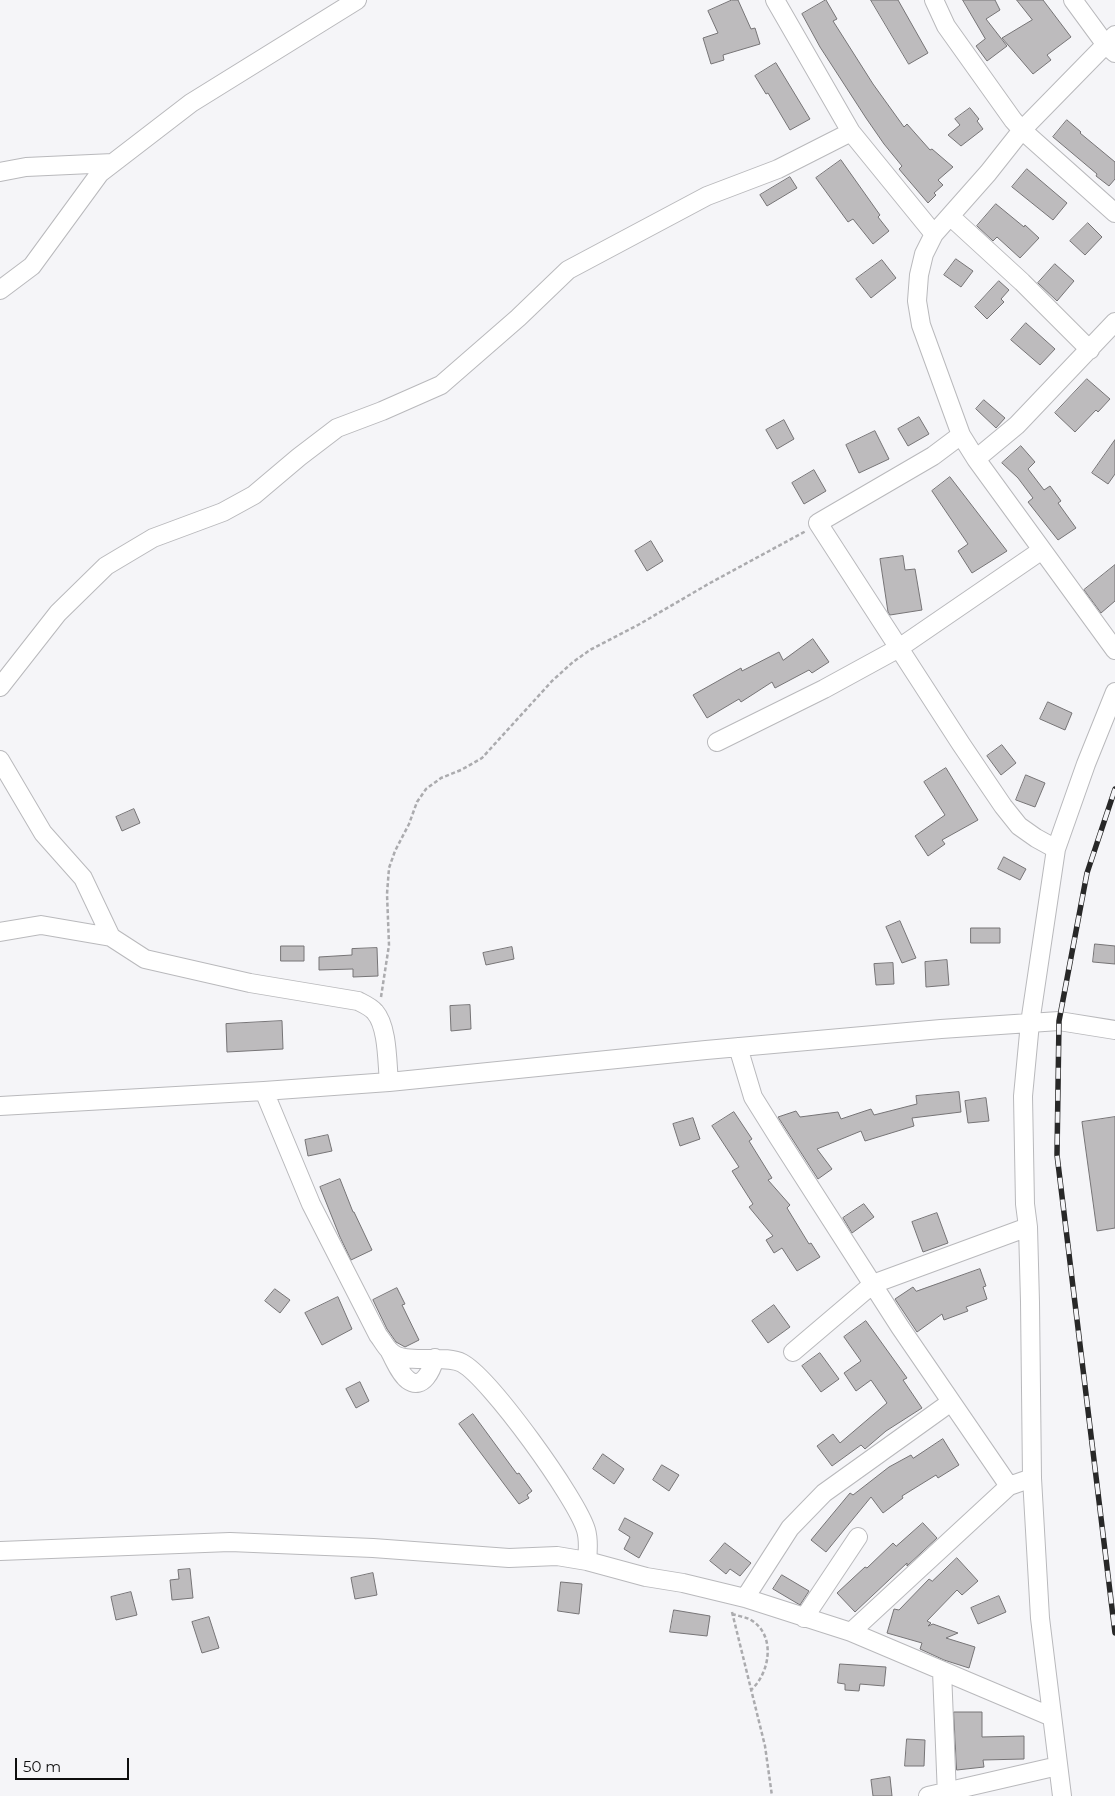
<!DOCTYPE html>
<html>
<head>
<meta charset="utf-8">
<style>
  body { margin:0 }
  #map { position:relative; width:1115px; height:1796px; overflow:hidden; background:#f5f5f8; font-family:Montserrat,sans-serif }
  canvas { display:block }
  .scale { position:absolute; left:15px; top:1758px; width:114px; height:22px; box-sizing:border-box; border:2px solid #0e0e0e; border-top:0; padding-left:6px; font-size:15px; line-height:18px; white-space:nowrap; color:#0e0e0e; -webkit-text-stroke:4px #f5f5f8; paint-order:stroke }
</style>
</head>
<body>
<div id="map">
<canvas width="1115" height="1796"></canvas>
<div class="scale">50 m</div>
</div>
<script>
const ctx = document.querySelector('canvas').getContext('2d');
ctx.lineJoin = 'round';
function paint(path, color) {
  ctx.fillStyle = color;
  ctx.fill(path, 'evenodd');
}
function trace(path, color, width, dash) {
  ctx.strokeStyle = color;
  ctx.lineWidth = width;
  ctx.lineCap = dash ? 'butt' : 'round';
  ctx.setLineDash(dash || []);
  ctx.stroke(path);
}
const building = new Path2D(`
  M732,0H738L751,29L755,28L760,44L723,55L724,60L711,64L703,38L718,33L708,11Z
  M826,0L837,19L833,21L873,84L904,127L907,124L930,150L932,149L953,167L938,180L943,185L934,193L936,195L928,203L899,169L902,166L884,144L866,118L820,47L802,14Z
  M871,0H898L928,53L909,64Z
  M963,0H995L1000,10L986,19L1007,46L987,61L976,46L985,39Z
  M1017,0H1043L1071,37L1047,55L1051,60L1033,74L1002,38L1032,20Z
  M776,63L810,119L790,130L768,93L766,94L755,76Z
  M970,108L979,119L977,121L983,129L961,146L948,135L960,125L955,119Z
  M1067,120L1081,132L1080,133L1115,162V179L1109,186L1096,176L1097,174L1053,137Z
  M841,160L880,215L878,217L889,231L873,244L853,219L848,222L816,178Z
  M1027,169L1067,203L1053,220L1012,187Z
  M790,177L797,188L767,206L760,195Z
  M996,204L1024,227L1025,225L1039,238L1020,258L997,237L993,241L977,226Z
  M1088,223L1102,237L1085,255L1070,241Z
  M956,259L973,271L961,287L944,275Z
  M882,260L896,278L871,298L856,279Z
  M1055,264L1074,281L1057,301L1038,283Z
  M999,281L1009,290L1001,299L1004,302L987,319L975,307Z
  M1026,323L1055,349L1040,365L1011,340Z
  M1087,379L1110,399L1098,412L1096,410L1075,432L1055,413Z
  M984,400L1005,418L996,428L976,409Z
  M919,417L929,434L908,446L898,429Z
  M784,420L794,439L777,449L766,430Z
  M875,431L889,459L859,473L846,445Z
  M1115,440V474L1108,484L1092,473Z
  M1021,446L1035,462L1028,469L1044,490L1050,486L1061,501L1058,503L1076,528L1058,540L1028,502L1033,498L1018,478L1002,463Z
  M814,470L826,491L804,504L792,483Z
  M950,477L1007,551L972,573L958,551L968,544L932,491Z
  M651,541L663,561L647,571L635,551Z
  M903,556L905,570L915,569L922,610L890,615L888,612L880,559Z
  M1115,565V601L1101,613L1084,590Z
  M813,639L829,662L812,673L809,670L775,688L772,682L741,702L739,699L707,718L693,695L741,668L742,671L779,652L783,660Z
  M1048,702L1072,713L1065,730L1040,719Z
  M1002,745L1016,763L1001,775L987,756Z
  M946,768L978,820L942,840L945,844L928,856L915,836L945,815L924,782Z
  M1026,775L1045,783L1035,807L1016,800Z
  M134,809L140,823L122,831L116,817Z
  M1004,857L1026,869L1020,880L998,869Z
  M900,921L916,958L902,963L886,927Z
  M971,928H1000V943H971Z
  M1095,944L1115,946V964L1093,962Z
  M281,946H304V961H281Z
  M512,947L514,959L486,965L483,953Z
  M377,948L378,976L353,977V969L319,970V957L352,955V949Z
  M947,960L949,985L926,987L925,962Z
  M893,963L894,984L876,985L874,964Z
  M470,1005L471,1029L451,1031L450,1006Z
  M282,1021L283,1049L227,1052L226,1024Z
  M959,1092L961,1112L912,1118L914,1126L865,1141L861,1131L817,1149L832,1169L818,1179L778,1117L796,1111L800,1117L838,1112L841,1119L871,1109L874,1115L917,1104L916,1096Z
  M986,1098L989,1121L968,1123L965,1101Z
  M734,1112L752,1139L749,1141L772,1178L768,1180L790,1205L787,1208L809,1244L811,1243L820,1257L797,1271L782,1248L774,1253L766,1240L773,1236L749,1207L753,1204L732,1171L739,1167L712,1126Z
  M1115,1117V1228L1097,1231L1082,1122Z
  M693,1118L700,1139L680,1146L673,1124Z
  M328,1135L332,1151L308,1156L305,1140Z
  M340,1179L353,1212H354L372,1250L351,1260L340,1237L320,1187Z
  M864,1204L874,1217L852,1233L843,1218Z
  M937,1213L948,1243L923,1252L912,1222Z
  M980,1269L986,1286L983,1287L987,1299L966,1307L968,1311L944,1320L942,1314L917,1332L895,1299L913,1287L916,1291Z
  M397,1288L405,1304L402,1305L419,1340L405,1347L396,1342L387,1329L373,1300Z
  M275,1289L290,1300L280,1313L265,1301Z
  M338,1297L352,1329L322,1345L305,1313Z
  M774,1305L790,1327L768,1343L752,1321Z
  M866,1321L907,1378L903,1380L922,1408L886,1431L865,1449L861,1445L832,1466L817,1446L833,1434L840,1443L887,1403L871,1380L856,1391L844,1373L861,1361L844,1337Z
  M820,1353L839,1379L821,1392L802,1366Z
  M360,1382L369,1401L356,1408L346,1389Z
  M473,1414L517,1474L519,1473L532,1491L527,1495L529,1498L519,1504L459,1424Z
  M943,1439L959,1465L938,1478L936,1475L902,1496L903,1498L883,1513L871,1497L826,1552L811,1540L850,1493L853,1495L889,1467L911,1455L913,1458Z
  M603,1454L624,1469L614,1484L593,1469Z
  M662,1465L679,1475L669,1491L653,1480Z
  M625,1518L653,1533L639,1558L624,1549L630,1537L619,1530Z
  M923,1523L937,1538L907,1566V1563L855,1612L837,1593L865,1567L867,1568L893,1543L896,1546Z
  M725,1543L751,1563L740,1576L730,1569L726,1574L710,1561Z
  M957,1558L978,1581L962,1595L957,1590L927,1621L931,1623L928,1626L933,1624L958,1633L946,1638L975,1647L969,1668L944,1660L920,1649L922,1643L887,1633L894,1609L899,1610L929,1579L932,1581Z
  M190,1569L193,1598L172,1600L170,1580L179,1579L178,1570Z
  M373,1573L377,1595L355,1599L351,1578Z
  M782,1575L809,1591L800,1605L773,1589Z
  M561,1582L582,1584L579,1614L558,1611Z
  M131,1592L137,1615L116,1620L111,1597Z
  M999,1596L1006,1612L978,1624L971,1608Z
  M674,1610L710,1616L707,1636L670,1632Z
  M209,1617L219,1648L202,1653L192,1622Z
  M840,1664L886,1667L884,1686L860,1684L859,1691L845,1690V1684L838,1683Z
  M954,1712H982V1737L1024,1736V1759L983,1760L984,1767L957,1770Z
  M907,1739L925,1740L924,1766H905Z
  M890,1777L892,1796H873L871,1780Z`);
paint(building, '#bdbbbd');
trace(building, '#767476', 1);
const minor = new Path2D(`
  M775,0L851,132L934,234
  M934,0L946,26L1013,120L1022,130L1115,213
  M1073,0L1106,45L1115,53
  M1115,35L1022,130L988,173L934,234L924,254L919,275L917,301L921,325L961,435L976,459L1115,650
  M0,172L26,167L113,163
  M950,216L1022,282L1090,350
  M0,290L32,266L100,173L191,103L357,0
  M961,435L933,456L818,523L961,744L1003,806L1019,826L1036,838L1056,849
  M976,459L1017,425L1115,322
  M0,687L58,613L106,566L153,538L223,512L254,495L299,457L337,428L382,411L441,385L518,318L568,270L707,196L778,169L851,132
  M717,742L824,689L899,648L1042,550
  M0,760L43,833L83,878L111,937
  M0,932L41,925L111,937L145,959L250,983L358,1001C364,1004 371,1007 375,1012C388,1027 387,1063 389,1082
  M738,1047L753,1097L778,1137L900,1327L1009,1486L1032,1478
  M264,1091L311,1204L378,1335C382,1340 385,1346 389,1350C403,1367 443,1353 462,1363C490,1378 577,1499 586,1530C589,1540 588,1551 587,1561
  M0,1106L264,1091L389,1082L706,1050L941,1029L1059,1021L1115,1030
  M390,1352C395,1361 400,1374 408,1380C423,1391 432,1369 435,1358
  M793,1352L873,1284L1028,1227
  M0,1551L230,1542L373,1548L509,1558L557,1556L587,1561L646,1577L683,1583L745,1598L851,1632L1052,1717
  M745,1598L790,1528L824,1493L951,1402
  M804,1618L858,1537
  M851,1632L1009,1486
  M942,1671L947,1796
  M928,1796L1058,1766
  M1062,1796L1040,1618L1032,1478L1030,1302L1028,1227L1025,1204L1023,1096L1030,1023L1056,849L1086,764L1115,692`);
trace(minor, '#b9b9bc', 20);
trace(new Path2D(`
  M381,997L389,945L387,894L389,868L395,851L409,824L417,802L426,789L441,778L461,770L482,758L552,681L573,662L590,650L638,625L710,583L806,531
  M732,1612L765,1746L772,1796
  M732,1614C738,1616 746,1617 751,1620C776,1635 770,1672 752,1689`), '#ababae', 2.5, [4, 2.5]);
trace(minor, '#fff', 18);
const rail = new Path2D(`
  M1115,789L1087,873L1059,1021L1057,1155L1115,1633`);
trace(rail, '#282828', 5.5);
trace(rail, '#f5f5f8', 4, [11]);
</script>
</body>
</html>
